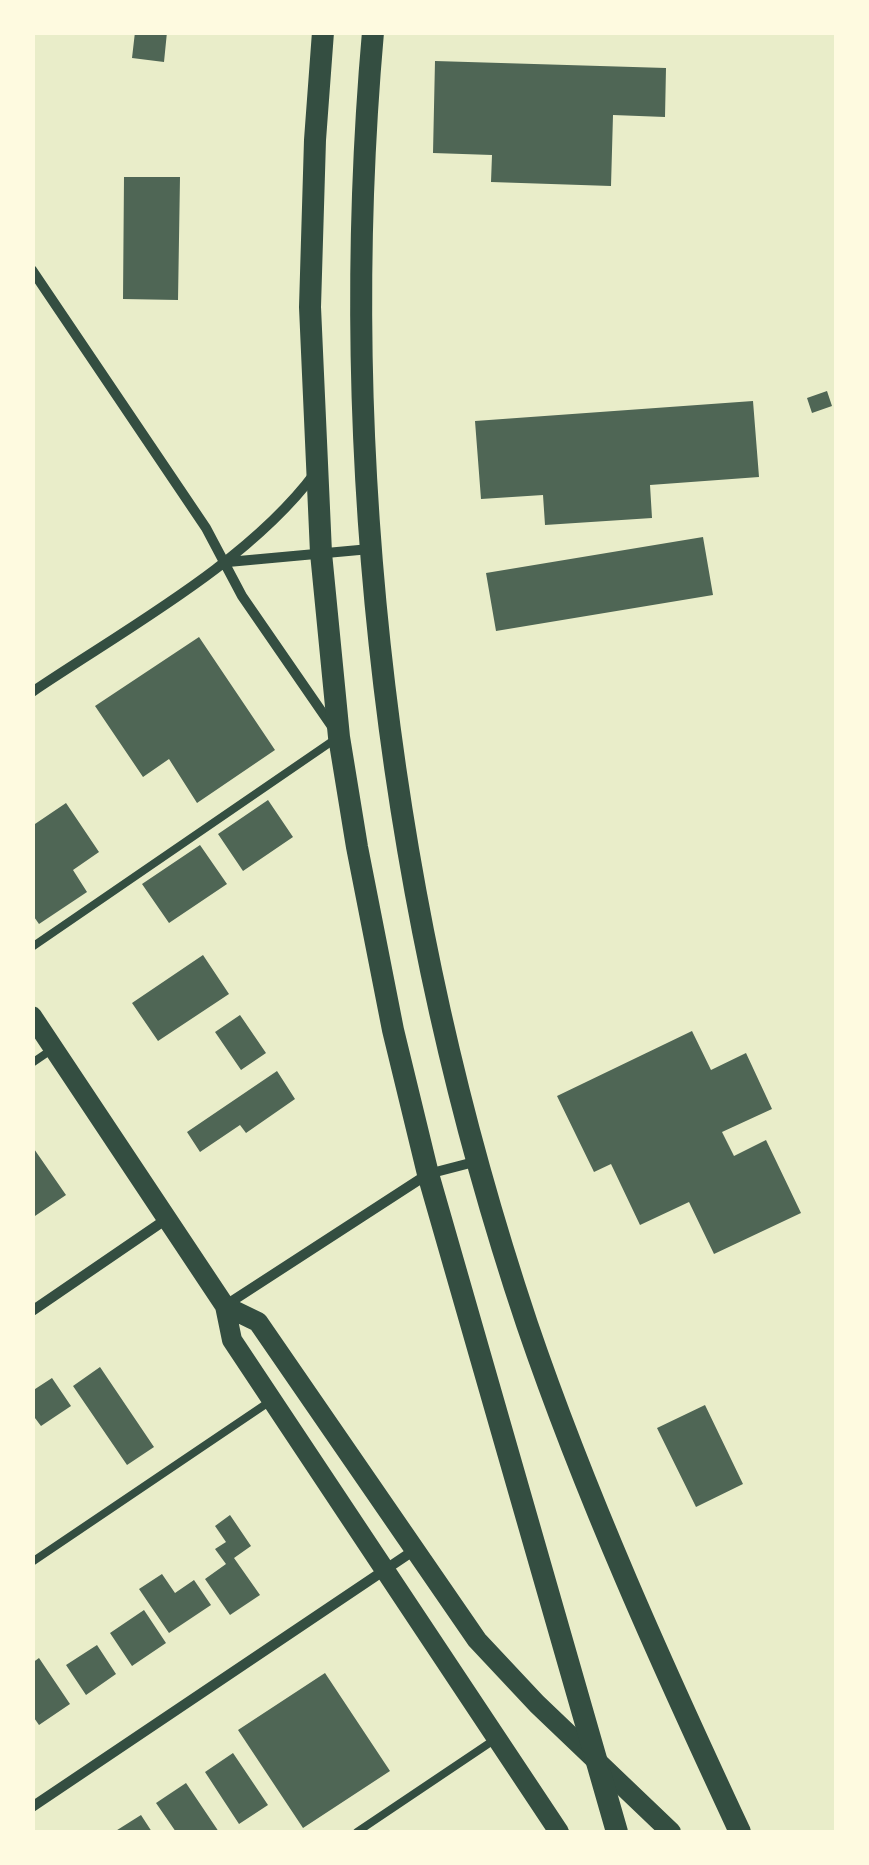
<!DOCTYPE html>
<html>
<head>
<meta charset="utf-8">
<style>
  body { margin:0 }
  #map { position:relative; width:869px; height:1865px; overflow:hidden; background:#e9edc9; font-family:"Sofia Sans Condensed",sans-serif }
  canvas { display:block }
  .frame { position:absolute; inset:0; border:35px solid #fefae0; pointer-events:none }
</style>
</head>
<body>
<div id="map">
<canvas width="869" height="1865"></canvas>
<div class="frame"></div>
</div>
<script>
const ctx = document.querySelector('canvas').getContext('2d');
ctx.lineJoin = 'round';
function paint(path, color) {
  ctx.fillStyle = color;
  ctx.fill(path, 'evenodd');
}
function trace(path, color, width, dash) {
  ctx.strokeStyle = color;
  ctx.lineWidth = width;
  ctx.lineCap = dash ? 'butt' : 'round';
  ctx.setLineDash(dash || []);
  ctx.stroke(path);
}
paint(new Path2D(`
  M135,32H167L164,62L132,58Z
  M435,61L666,68L665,117L613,115L611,186L491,182L492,155L433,153Z
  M124,177H180L178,300L123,299Z
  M827,391L832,406L812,413L807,398Z
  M753,401L759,477L650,485L652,518L545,525L543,495L481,499L475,421Z
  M703,537L713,595L496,631L486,573Z
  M199,637L275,750L197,803L169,759L143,777L95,706Z
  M268,800L293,837L243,871L218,834Z
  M66,803L99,852L73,870L87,892L39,924L32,914V826Z
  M200,845L227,884L169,923L142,884Z
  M203,955L229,994L158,1041L132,1003Z
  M240,1015L266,1053L241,1070L215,1032Z
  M692,1031L711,1070L746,1053L772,1109L722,1132L734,1156L766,1140L801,1213L714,1254L689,1202L640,1225L611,1164L594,1172L557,1096Z
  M277,1071L295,1099L246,1133L240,1125L200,1152L187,1132Z
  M32,1146L66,1195L32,1218Z
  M100,1367L154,1447L127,1465L73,1386Z
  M52,1378L71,1406L41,1426L32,1414V1391Z
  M705,1405L743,1484L696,1507L657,1428Z
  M230,1515L251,1546L234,1558L260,1595L230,1615L205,1579L226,1564L215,1549L226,1542L215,1526Z
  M162,1574L175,1593L194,1580L211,1605L169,1633L139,1589Z
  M144,1610L166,1643L132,1666L110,1633Z
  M97,1645L116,1674L86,1695L66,1665Z
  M39,1658L70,1704L39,1725L32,1715V1663Z
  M325,1673L390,1771L303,1828L238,1730Z
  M233,1753L268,1805L239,1824L205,1772Z
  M186,1783L219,1832H176L156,1803Z
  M141,1815L152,1832H114Z`), '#4f6655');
trace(new Path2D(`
  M32,947L334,740
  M32,1063L54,1048
  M32,1562L269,1402
  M357,1832L494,1740`), '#344e41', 8);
trace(new Path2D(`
  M32,270L206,528L242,596L333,728
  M228,562L370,549
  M32,692C125,629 248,563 315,473
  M226,1305L428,1174L478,1161
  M32,1311L168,1218
  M32,1807L413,1551`), '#344e41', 10);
trace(new Path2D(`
  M32,1016L225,1306L232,1340L559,1832
  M225,1306L258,1322L477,1640L537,1704L671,1832`), '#344e41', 20);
trace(new Path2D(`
  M323,32L315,140L310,307L321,553L339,737L357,847L393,1030L428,1174L617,1832
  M373,32C335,461 390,916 527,1324C586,1497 663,1667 740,1832`), '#344e41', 22);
</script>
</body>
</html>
